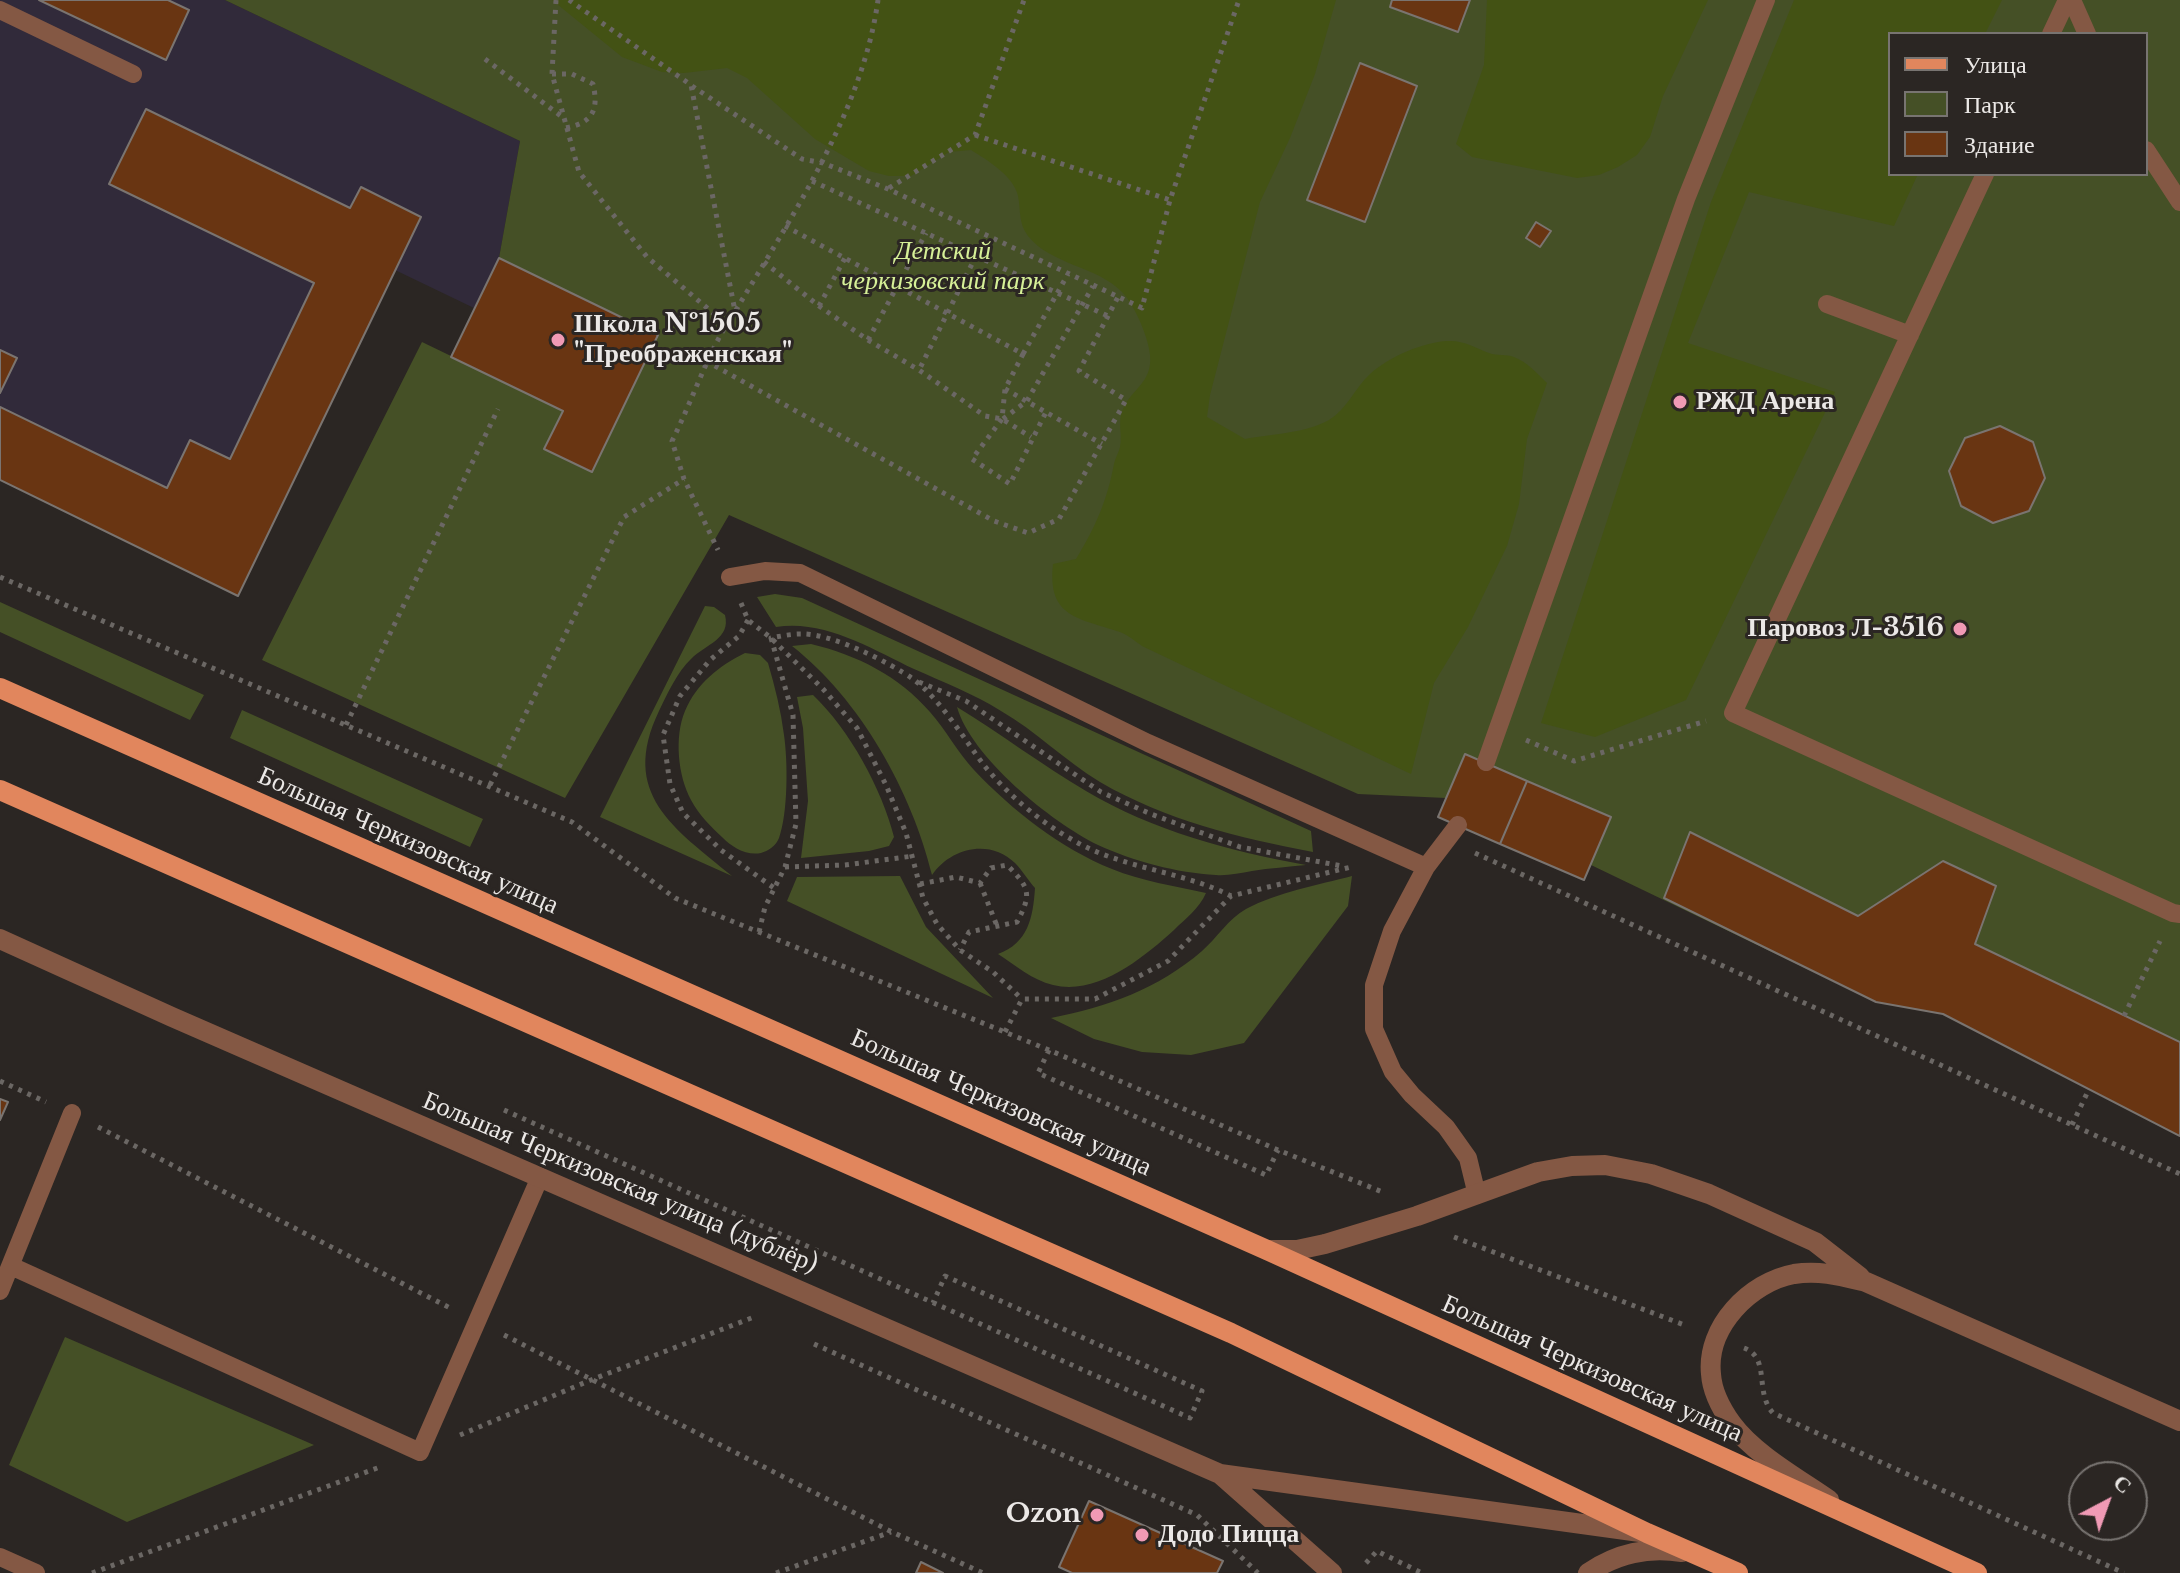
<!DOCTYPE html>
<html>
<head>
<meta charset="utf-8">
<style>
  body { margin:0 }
  #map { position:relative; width:2180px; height:1573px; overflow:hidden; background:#2b2623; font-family:"Libre Baskerville",serif }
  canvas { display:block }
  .legend { position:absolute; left:1888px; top:32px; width:260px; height:144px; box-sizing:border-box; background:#2b2623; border:2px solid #787471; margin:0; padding:10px 14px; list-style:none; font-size:24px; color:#ebe8e6 }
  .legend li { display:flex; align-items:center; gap:16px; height:40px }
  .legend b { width:40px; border:2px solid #787471 }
  .north { position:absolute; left:2068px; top:1461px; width:80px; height:80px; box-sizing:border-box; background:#2b2623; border:2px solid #787471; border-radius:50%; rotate:41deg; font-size:22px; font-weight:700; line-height:32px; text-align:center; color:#ebe8e6 }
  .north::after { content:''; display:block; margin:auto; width:28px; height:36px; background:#f09ab5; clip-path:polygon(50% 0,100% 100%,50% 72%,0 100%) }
</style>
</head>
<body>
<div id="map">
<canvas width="2180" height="1573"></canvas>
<ul class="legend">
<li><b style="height:10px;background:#e1865d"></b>Улица</li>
<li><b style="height:22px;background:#455026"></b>Парк</li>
<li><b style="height:22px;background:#693512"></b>Здание</li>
</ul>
<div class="north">С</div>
</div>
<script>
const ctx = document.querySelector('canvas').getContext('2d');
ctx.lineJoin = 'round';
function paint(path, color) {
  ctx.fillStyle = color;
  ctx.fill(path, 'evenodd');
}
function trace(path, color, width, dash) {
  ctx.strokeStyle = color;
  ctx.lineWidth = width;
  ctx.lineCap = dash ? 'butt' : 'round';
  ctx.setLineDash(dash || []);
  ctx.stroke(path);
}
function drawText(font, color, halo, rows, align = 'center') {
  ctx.font = font + ' "Libre Baskerville",serif';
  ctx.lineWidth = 6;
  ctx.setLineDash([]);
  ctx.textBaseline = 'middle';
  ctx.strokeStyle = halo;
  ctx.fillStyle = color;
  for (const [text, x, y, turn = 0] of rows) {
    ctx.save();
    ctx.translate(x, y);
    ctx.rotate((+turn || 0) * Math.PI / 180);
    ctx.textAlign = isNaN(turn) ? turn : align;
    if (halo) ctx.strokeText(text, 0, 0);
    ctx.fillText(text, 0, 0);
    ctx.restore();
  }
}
paint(new Path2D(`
  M0,0H225L520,141L499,258L474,308L395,270L238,596L0,480Z`), '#312a3a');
paint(new Path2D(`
  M225,0H2180V1136L1943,1014L1876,1002L1591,865L1584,880L1500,844L1446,798L1358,794L729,515L565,798L262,660L422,342L451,356L499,258L520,141ZM1890,34H2146V174H1890Z
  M775,594L802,598L1311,831L1313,852C1239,838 1165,820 1100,782C1065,761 1036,731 1001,711C974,694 943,682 914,669C872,649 824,619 776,627L757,597Z
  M0,602L204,695L190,720L0,632Z
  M705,606L714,607L725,615C731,639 706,644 691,659C678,671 667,694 659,711C619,794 674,828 732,876L600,817Z
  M811,644C857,655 899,676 930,712C946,730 958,753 974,770C1013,811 1060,848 1112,869C1141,881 1175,886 1206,893C1199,909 1186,918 1174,930C1143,958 1097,996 1053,985C1032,980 1015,965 998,954C1028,943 1033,918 1035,888C1028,880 1022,870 1015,863C990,838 950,848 932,875C912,792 860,699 792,646Z
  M745,653L760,655L768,663C775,687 781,711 784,735C788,762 788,813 779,838C776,846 768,851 761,853C746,856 732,847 723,838C711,827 699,815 691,800C678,776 674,737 685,711C697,683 719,666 745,653Z
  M813,695C849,729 882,789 894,837L889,846L869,851L801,858L808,801L803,728L797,697Z
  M957,707C1001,734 1042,765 1086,791C1153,831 1230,851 1306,865C1288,867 1270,868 1252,871C1240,873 1227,876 1216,875C1177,873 1133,861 1098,845C1051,822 971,757 957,707Z
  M242,710L483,819L470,847L230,738Z
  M900,876L926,927L993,998L787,901L797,877Z
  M1352,876L1348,906L1244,1043L1191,1055L1142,1052L1094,1039L1051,1018C1107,1007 1158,989 1202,951C1216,939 1229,918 1246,909C1278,892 1318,885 1352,876Z
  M65,1337L314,1445L127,1522L9,1465Z`), '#455026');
paint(new Path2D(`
  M552,0H1336L1315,74L1290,138L1260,202L1210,395L1207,417L1245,439C1272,434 1306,433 1329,420C1347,409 1355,388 1370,374C1389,357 1423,342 1448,341C1463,340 1476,348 1489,353C1497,356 1506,354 1514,357C1527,362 1537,373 1547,383L1527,439L1519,504L1507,546L1468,627L1434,683L1411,774L1142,646C1135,641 1128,635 1120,632C1079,618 1047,618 1053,564L1076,559C1096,526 1107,501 1114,464C1115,458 1119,452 1120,447C1123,432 1116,421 1125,405C1133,390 1148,383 1150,364C1153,346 1135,305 1122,292C1097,266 1051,265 1028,236C1018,223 1021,210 1018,196C1014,176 987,160 971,150L949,152L911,176H889L869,171L815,139L747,78L727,68L684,73L662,72L622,57Z
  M1487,0H1708L1663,96L1650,137L1637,155L1618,167L1599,175L1577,178L1472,157L1456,144L1484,65Z
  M1794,0H2002L1985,34H1890V174H1918L1894,226L1749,192L1688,343L1835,392L1686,700L1595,737L1541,723L1711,202Z`), '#435214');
const building = new Path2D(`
  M39,0H168L189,10L166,60Z
  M1392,0H1470L1458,32L1390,7Z
  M1360,63L1417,86L1365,222L1307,200Z
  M146,109L350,208L361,187L421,217L238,596L0,480V407L167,488L190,440L230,459L314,283L109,184Z
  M1536,222L1551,231L1540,247L1526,238Z
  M499,258L658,335L592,472L544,449L563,411L451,357Z
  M0,350L17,358L0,393Z
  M2000,426L2033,442L2045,478L2029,511L1993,523L1961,506L1949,471L1965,438Z
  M1465,754L1527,781L1500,844L1438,817Z
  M1527,781L1611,817L1584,880L1500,844Z
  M1690,832L1858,916L1943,861L1996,886L1975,944L2180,1042V1136L1943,1014L1876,1002L1664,898Z
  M0,1099L8,1102L0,1120Z
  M1089,1501L1223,1561L1217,1573H1072L1059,1567Z
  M921,1562L943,1573H916Z`);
paint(building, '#693512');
trace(building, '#7a7470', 2);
trace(new Path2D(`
  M556,0L552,74L579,172L647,257L726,324
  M569,0L691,85L735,311C708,351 694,397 672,441L684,479L718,550
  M485,59L561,116
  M552,74H572L593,84C599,110 593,123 565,128
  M692,86L802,159L823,163L888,189L1142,308L1170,200L1239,0
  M975,135L1170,200
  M812,181L976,256L919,370
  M889,188L975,135L1024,0
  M785,226L1023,354L1005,389L1002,419L972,459L1010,484L1046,412
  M976,256L1108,316
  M764,262L819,306L868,340L919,370L985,416L1002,419L1031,437
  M819,306L845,258
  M736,310C792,216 863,110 878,0
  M868,340L926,233
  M1023,354L1068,274
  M706,361L994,521L1028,533L1059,519L1126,400L1079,371L1118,297
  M1005,389L1102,444
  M1003,419L1027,401L1093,286
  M0,577L572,822L675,898L1049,1050L1278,1150L1385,1193
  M741,603L748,620L771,638L823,689L857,728L886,785L906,833L923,898L937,924L960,950L993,972L1022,999
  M748,620L739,636L710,660L680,696L663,735L670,784L683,813L721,850L774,888
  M919,682L966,701L1101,792L1151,814L1240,847L1342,866
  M346,725L498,409
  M1526,740L1574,761L1706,721
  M490,785L624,517L684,479
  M1475,853L2180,1174
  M785,867L845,865L913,856
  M980,883L997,926
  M920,884L956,877L980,883L991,868L1007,865C1030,888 1032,894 1017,922L969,932L960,950
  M759,932L765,907L785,867L796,824L793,715L771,638C781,636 791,634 801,634C831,633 889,662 913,679C940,699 963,737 983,764C1006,793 1039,821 1071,839C1121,869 1180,870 1231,896
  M2124,1016L2160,941
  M1005,1032L1022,999H1095L1168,961L1231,896L1351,867
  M1049,1050L1038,1073L1266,1175L1278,1150
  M0,1081L46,1102
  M504,1110L1190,1418L1202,1391L945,1276L933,1303
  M2072,1125L2089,1089
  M98,1127L452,1309
  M1454,1237L1687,1326
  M504,1335L892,1532L983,1573
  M814,1344L1197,1515L1258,1573
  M1744,1348C1771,1358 1754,1392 1773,1413L2124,1573
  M460,1435L591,1380L754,1317
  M1366,1563L1377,1551L1422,1573
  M92,1573L380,1467
  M776,1573L891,1532`), '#6b6764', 5, [4, 6]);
trace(new Path2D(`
  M2072,0L2087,34
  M0,10L133,74
  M2051,34L2067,0
  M2146,150L2180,202
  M1985,174L1733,713L2173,913L2180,914
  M1827,304L1910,335
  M730,577L765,571L800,573L1148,743L1426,867
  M1486,762L1686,199L1766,0
  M1458,825L1426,867L1392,931L1374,985V1029L1393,1072L1412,1095L1446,1127L1468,1158L1477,1195
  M11,1266L420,1452L540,1177
  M0,1291L72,1113
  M0,1557L36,1573`), '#845844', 18);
trace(new Path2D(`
  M0,939L172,1017L1220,1474L1640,1532
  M1267,1250H1297L1325,1244L1417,1216L1538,1172L1572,1166L1605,1165L1651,1174L1709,1194L1815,1242L1860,1277
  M1220,1474L1332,1573
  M1829,1500C1799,1479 1754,1454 1732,1424C1722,1410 1712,1391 1711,1374C1706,1327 1750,1282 1794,1274C1820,1270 1841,1276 1866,1282L2180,1421
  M1588,1573C1618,1553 1647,1547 1682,1552`), '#845844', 20);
trace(new Path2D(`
  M0,688L1267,1250L1977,1573
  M0,790L1231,1333L1647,1533L1738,1573`), '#e1865d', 20);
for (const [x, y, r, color] of [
  [558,340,8,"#f09ab5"],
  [1680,402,8,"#f09ab5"],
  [1960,629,8,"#f09ab5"],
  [1097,1515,8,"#f09ab5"],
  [1142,1535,8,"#f09ab5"]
]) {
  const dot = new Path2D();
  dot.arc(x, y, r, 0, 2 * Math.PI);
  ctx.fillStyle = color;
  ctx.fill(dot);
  trace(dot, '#2b2623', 3);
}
drawText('italic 26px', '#d6f097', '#2b2623', [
  ["Детский",943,252],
  ["черкизовский парк",943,282]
]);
drawText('bold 26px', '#ebe8e6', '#2b2623', [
  ["Школа №1505",574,325],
  ["\"Преображенская\"",574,355],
  ["РЖД Арена",1696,402],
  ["Паровоз Л-3516",1944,629,"right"],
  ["Ozon",1081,1515,"right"],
  ["Додо Пицца",1158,1535]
], 'left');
drawText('26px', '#ebe8e6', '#2b2623', [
  ["Большая Черкизовская улица",408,841,24],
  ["Большая Черкизовская улица",1001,1103,24],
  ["Большая Черкизовская улица (дублёр)",620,1183,23],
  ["Большая Черкизовская улица",1592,1369,24]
]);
</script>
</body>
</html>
